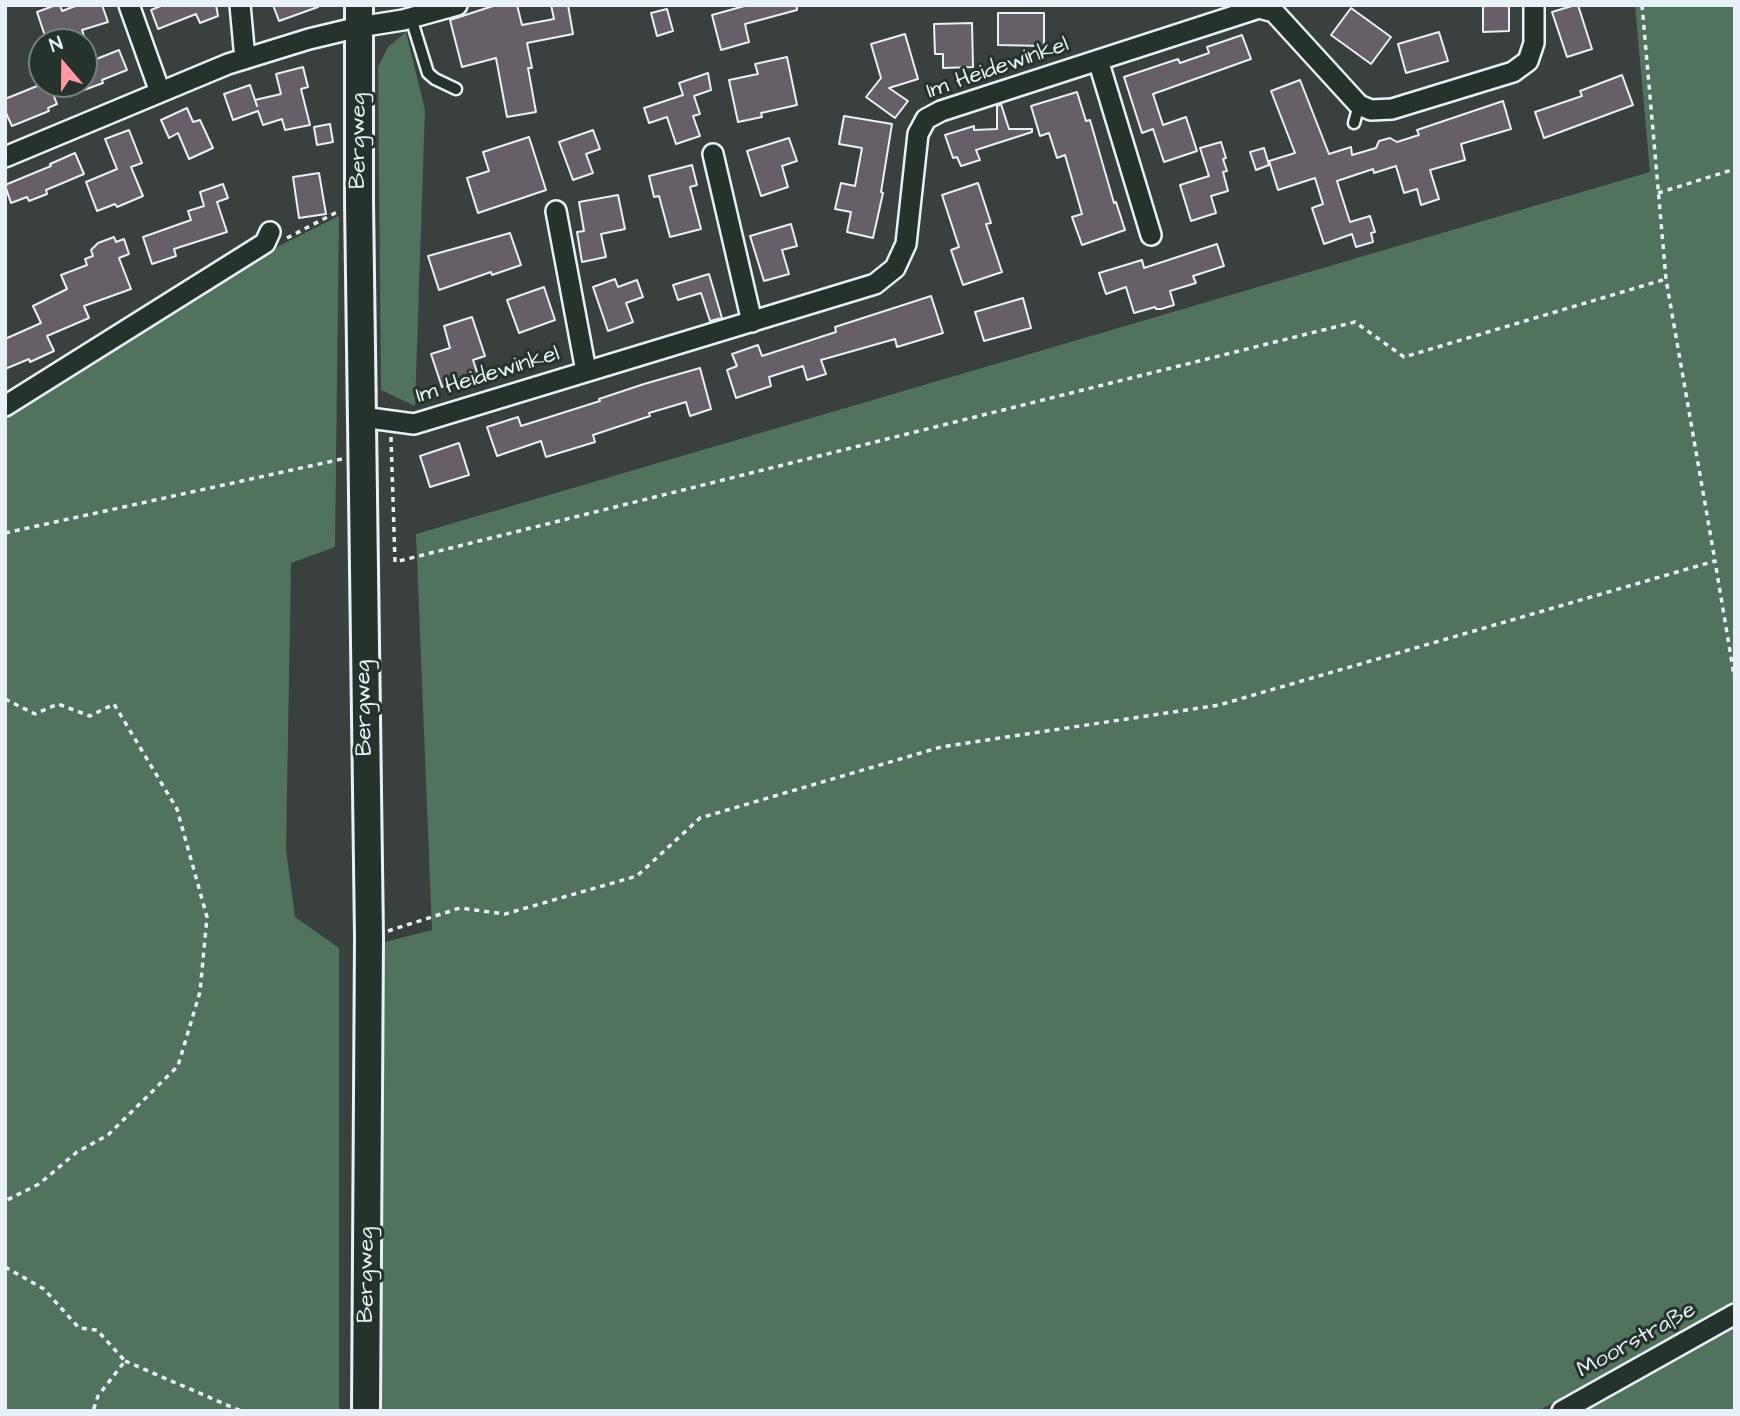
<!DOCTYPE html>
<html>
<head>
<meta charset="utf-8">
<style>
  body { margin:0 }
  #map { position:relative; width:1740px; height:1416px; overflow:hidden; background:#3a403e; font-family:"Architects Daughter",sans-serif }
  canvas { display:block }
  .frame { position:absolute; inset:0; border:7px solid #e8f1f8; pointer-events:none }
  .north { position:absolute; left:28px; top:28px; width:70px; height:70px; box-sizing:border-box; background:#26332d; border:2px solid #747f7e; border-radius:50%; rotate:340deg; font-size:19px; font-weight:700; line-height:28px; text-align:center; color:#e8f1f8 }
  .north::after { content:''; display:block; margin:auto; width:24px; height:32px; background:#ff9aa2; clip-path:polygon(50% 0,100% 100%,50% 72%,0 100%) }
</style>
</head>
<body>
<div id="map">
<canvas width="1740" height="1416"></canvas>
<div class="frame"></div>
<div class="north">N</div>
</div>
<script>
const ctx = document.querySelector('canvas').getContext('2d');
ctx.lineJoin = 'round';
function paint(path, color) {
  ctx.fillStyle = color;
  ctx.fill(path, 'evenodd');
}
function trace(path, color, width, dash) {
  ctx.strokeStyle = color;
  ctx.lineWidth = width;
  ctx.lineCap = dash ? 'butt' : 'round';
  ctx.setLineDash(dash || []);
  ctx.stroke(path);
}
function drawText(font, color, halo, rows, align = 'center') {
  ctx.font = font + ' "Architects Daughter",sans-serif';
  ctx.lineWidth = 6;
  ctx.setLineDash([]);
  ctx.textBaseline = 'middle';
  ctx.strokeStyle = halo;
  ctx.fillStyle = color;
  for (const [text, x, y, turn = 0] of rows) {
    ctx.save();
    ctx.translate(x, y);
    ctx.rotate((+turn || 0) * Math.PI / 180);
    ctx.textAlign = isNaN(turn) ? turn : align;
    if (halo) ctx.strokeText(text, 0, 0);
    ctx.fillText(text, 0, 0);
    ctx.restore();
  }
}
paint(new Path2D(`
  M1635,5H1735V1301L1538,1411H378L377,944L432,930L416,534L1650,172Z
  M406,32L425,110L415,406L381,390L378,67L388,47Z
  M339,216L335,547L291,563L286,849L295,917L339,948V1411H5V413L241,265Z
  M1735,1325V1411H1581Z`), '#51725d');
const building = new Path2D(`
  M56,5H60L62,11L78,5H102L108,22L82,30L86,42H47L37,12Z
  M163,5H216L218,16L200,23L196,14L158,29L151,10Z
  M273,5H318V7L279,21Z
  M496,5H517L522,25L554,19L551,5H568L573,34L527,43L532,68H528L536,112L507,117L496,58L462,67L450,20Z
  M748,5H797V10L745,24L749,42L721,50L712,15Z
  M1483,5H1509V31L1483,32Z
  M1575,5H1578L1592,49L1567,57L1552,12Z
  M1351,8L1391,37L1371,64L1331,35Z
  M667,9L673,31L657,36L651,13Z
  M998,13H1044V46L998,45Z
  M972,23L973,67L943,68V54H935L934,24Z
  M1439,32L1448,61L1406,73L1398,44Z
  M905,34L918,79L889,88L908,101L895,118L866,97L881,78L871,44Z
  M1242,35L1251,59L1153,94L1163,125L1186,117L1197,151L1164,162L1153,129L1142,133L1124,77L1178,59L1180,63L1209,53L1207,47Z
  M119,50L127,70L102,80L103,83L84,90V64Z
  M787,57L797,105L761,113L762,117L738,122L729,80L758,74L755,64Z
  M303,67L308,87L301,89L310,125L285,130L282,119L263,125L258,111L233,120L224,94L250,85L257,106L255,100L281,94L276,74Z
  M708,73L711,90L694,96L700,114L693,116L700,136L676,144L667,117L649,123L644,108L683,95L679,83Z
  M1622,75L1633,105L1544,138L1535,112L1582,96L1580,91Z
  M1300,80L1329,154L1351,147L1352,155L1376,148L1379,141L1390,138L1397,142L1419,135L1417,130L1503,101L1511,129L1461,144L1465,160L1430,170L1439,199L1421,205L1417,189L1404,193L1396,166L1374,173L1373,169L1337,181L1350,222L1370,216L1375,232L1371,233L1373,242L1356,247L1352,234L1324,244L1312,208L1323,204L1315,178L1278,190L1269,161L1295,153L1271,91Z
  M42,84H49L57,104L48,108L49,111L12,126L5,111V99Z
  M1077,92L1086,121L1090,120L1114,203L1116,202L1125,230L1082,245L1072,217L1082,214L1065,155L1057,158L1049,133L1040,136L1031,106Z
  M1001,104L1009,129H1032V132L976,150L980,160L961,166L957,157L953,158L945,135L974,126V130L997,129V106Z
  M187,108L193,122L200,120L213,148L189,159L178,133L169,138L161,120Z
  M844,116L892,124L881,192L883,193L873,238L847,232L851,212L835,209L841,183L855,186L862,148L839,144Z
  M330,124L333,142L317,145L314,127Z
  M129,130L142,163L131,167L143,196L117,207L115,204L97,211L86,182L117,169L105,139Z
  M593,130L600,149L586,154L593,173L573,180L559,142Z
  M529,137L546,190L478,213L467,178L489,171L483,152Z
  M789,138L797,161L782,166L788,187L761,196L747,151Z
  M1221,142L1226,158L1223,159L1227,171L1223,172L1228,191L1211,196L1216,213L1191,221L1180,185L1209,176L1200,148Z
  M1264,148L1269,165L1256,170L1250,152Z
  M75,153L84,174L46,190L47,194L29,201L27,197L11,203L5,185L51,166L50,164Z
  M692,165L697,185L690,187L701,229L670,237L659,196L654,197L649,176Z
  M319,173L326,214L299,218L293,177Z
  M978,183L991,223L986,224L1002,272L963,285L951,250L959,247L942,195Z
  M223,184L228,198L217,202L227,232L174,249L176,256L152,264L143,237L191,220L188,211L204,206L200,192Z
  M618,195L625,229L601,234L606,257L582,262L577,232L584,231L579,202Z
  M791,224L797,246L782,250L789,274L764,281L750,236Z
  M510,233L521,265L492,275L491,272L439,290L428,256Z
  M114,237L116,242L124,239L129,254L119,258L131,289L84,306L89,318L47,336L54,351L30,362L29,359L5,369V339L41,323L33,306L67,289L61,275L87,265L85,259L93,256L91,250L98,243Z
  M1217,244L1224,266L1193,276L1196,283L1170,291L1174,305L1161,309H1156L1155,307L1134,313L1126,287L1106,294L1099,273L1142,260L1144,268Z
  M709,274L722,318L710,321L701,293L678,300L673,285Z
  M615,279L618,287L637,280L643,297L626,303L633,322L608,331L593,287Z
  M544,287L555,320L519,333L507,300Z
  M931,296L943,333L897,347L895,339L821,360L826,374L807,380L803,366L769,377L771,386L736,398L727,370L737,366L732,354L758,345L762,356L836,332L835,327Z
  M1023,298L1031,328L984,341L975,312Z
  M472,317L485,356L473,360L478,375L442,387L431,354L450,348L444,326Z
  M700,368L711,409L690,416L686,402L649,413L650,416L593,435L595,442L546,457L541,441L497,456L487,427L518,417L521,426L600,401L599,399L644,384Z
  M459,443L469,475L430,487L420,456Z`);
paint(building, '#675f67');
trace(building, '#e8f1f8', 2);
const lane = new Path2D(`
  M411,18L428,73L435,79L456,89
  M1354,123L1359,105`);
const street = new Path2D(`
  M129,5L160,92
  M240,5L245,59
  M1098,60L1151,235
  M713,154L752,322
  M5,157L228,64L309,39L359,27L403,20L457,5
  M556,211L586,371
  M5,406L265,243L270,232
  M362,417L414,424L875,284L895,268L906,244L918,134L926,119L941,111L1259,8L1274,12L1359,105L1371,110L1392,109L1513,72L1528,61L1534,43V5
  M1562,1411L1735,1314`);
const secondary = new Path2D(`
  M359,5V201L369,937L366,1411`);
trace(lane, '#e8f1f8', 15);
trace(street, '#e8f1f8', 24);
trace(secondary, '#e8f1f8', 32);
trace(new Path2D(`
  M1642,5L1666,279L1715,561
  M1658,193L1735,169
  M287,238L339,211
  M391,437L395,562L1355,322L1404,357L1666,279
  M5,533L342,459
  M5,699L35,714L58,704L90,716L114,704L177,809L207,917L200,992L178,1066L108,1135L77,1152L39,1184L5,1201
  M388,931L460,908L505,914L637,876L700,818L941,747L1219,705L1715,561L1735,681
  M5,1267L44,1289L79,1328L97,1330L125,1361L98,1396L93,1411
  M125,1361L241,1411`), '#e8f1f8', 3.5, [5, 5]);
trace(lane, '#26332d', 10);
trace(street, '#26332d', 19);
trace(secondary, '#26332d', 26);
drawText('23px', '#e8f1f8', '#26332d', [
  ["Im Heidewinkel",998,69,-19],
  ["Bergweg",359,141,-90],
  ["Im Heidewinkel",488,376,-17],
  ["Bergweg",365,708,-91],
  ["Bergweg",367,1275,-90],
  ["Moorstraße",1637,1341,-29]
]);
</script>
</body>
</html>
